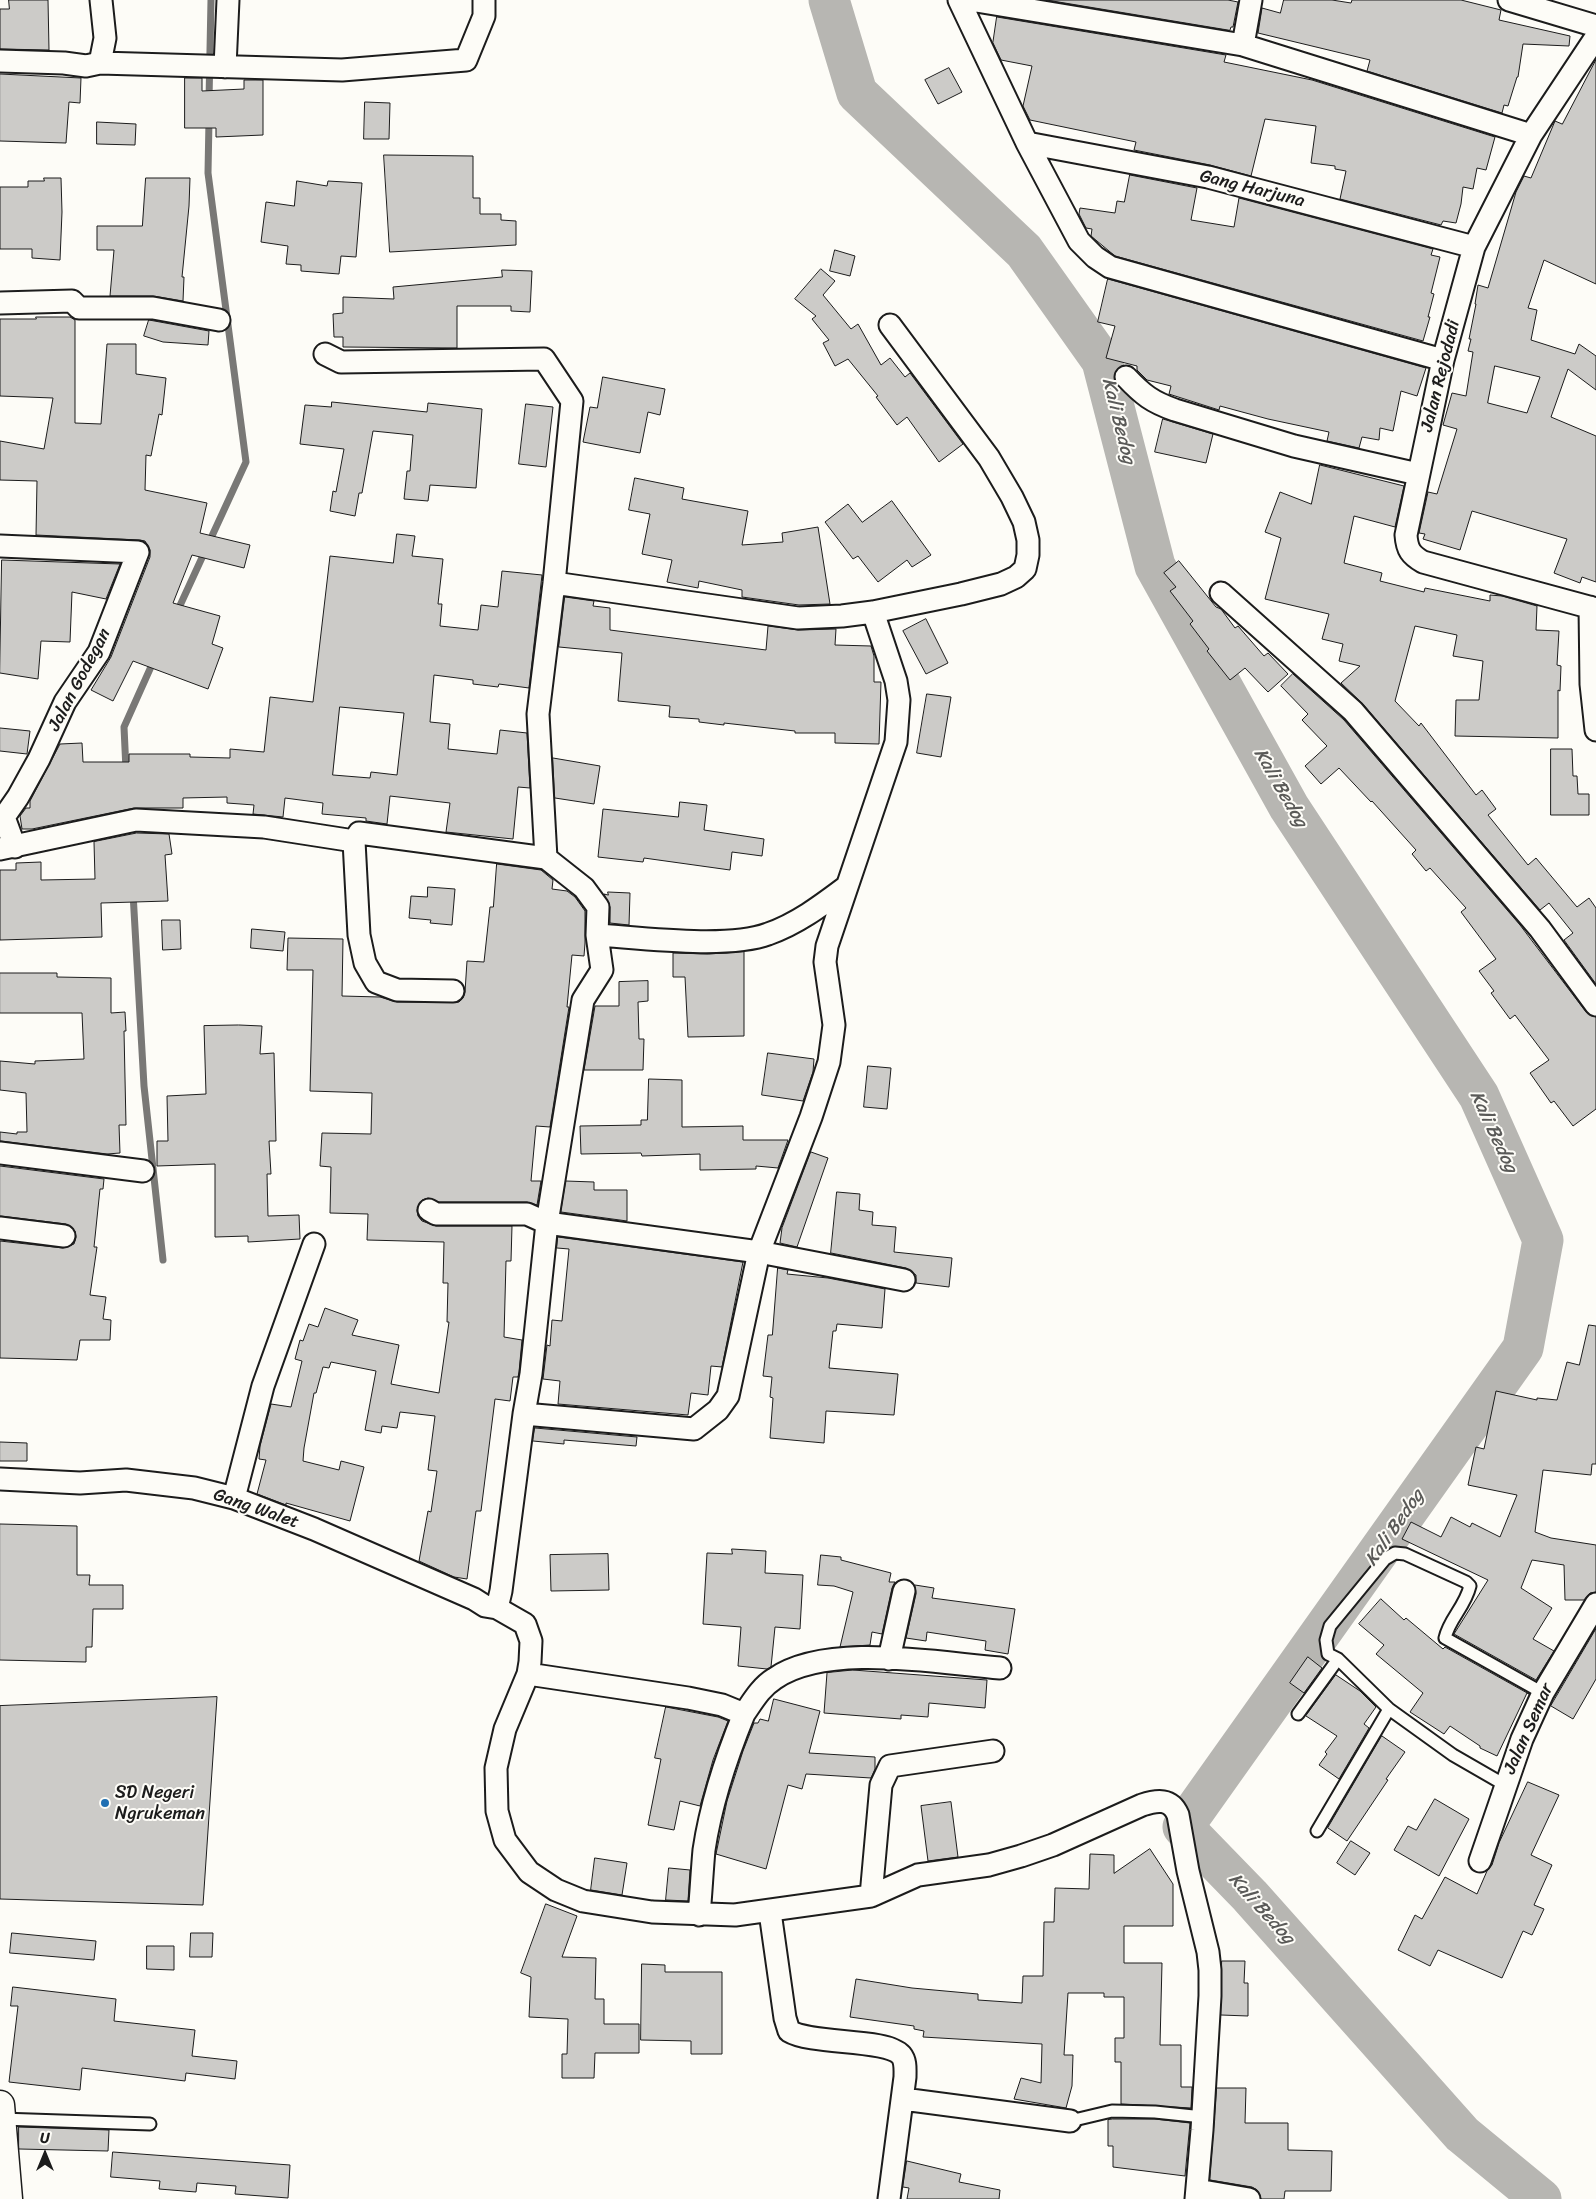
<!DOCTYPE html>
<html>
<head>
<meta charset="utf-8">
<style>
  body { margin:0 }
  #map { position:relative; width:1596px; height:2199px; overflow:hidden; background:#fdfcf7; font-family:Sriracha,sans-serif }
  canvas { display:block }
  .north { position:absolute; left:20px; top:2129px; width:50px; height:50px; -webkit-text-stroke:4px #fdfcf7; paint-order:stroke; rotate:0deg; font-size:14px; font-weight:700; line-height:20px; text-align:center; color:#1c1c1c }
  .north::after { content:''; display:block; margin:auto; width:18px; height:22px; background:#1c1c1c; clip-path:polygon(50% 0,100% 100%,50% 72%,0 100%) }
</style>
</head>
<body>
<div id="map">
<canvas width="1596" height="2199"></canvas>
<div class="north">U</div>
</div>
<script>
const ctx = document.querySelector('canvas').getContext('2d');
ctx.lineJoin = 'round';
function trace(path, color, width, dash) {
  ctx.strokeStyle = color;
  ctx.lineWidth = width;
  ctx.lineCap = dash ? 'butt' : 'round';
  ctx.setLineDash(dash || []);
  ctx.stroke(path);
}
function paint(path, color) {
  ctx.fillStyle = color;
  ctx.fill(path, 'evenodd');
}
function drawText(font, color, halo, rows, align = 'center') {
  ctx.font = font + ' Sriracha,sans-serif';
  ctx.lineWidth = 4;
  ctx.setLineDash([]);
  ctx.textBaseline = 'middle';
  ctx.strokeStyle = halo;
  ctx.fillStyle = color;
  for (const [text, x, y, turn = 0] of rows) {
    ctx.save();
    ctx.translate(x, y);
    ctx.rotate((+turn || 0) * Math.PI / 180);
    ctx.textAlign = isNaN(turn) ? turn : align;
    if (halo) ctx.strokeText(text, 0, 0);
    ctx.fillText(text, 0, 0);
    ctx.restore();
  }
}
trace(new Path2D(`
  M209,100L211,0
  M177,612L246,462L208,173L209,120
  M126,770L124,727L154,660
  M133,893L144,1086L163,1260`), '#797876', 7);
trace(new Path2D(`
  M829,0L857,93L1024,251L1102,361L1155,566L1289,807L1479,1096L1543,1240L1523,1348L1183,1827L1250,1896L1462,2134L1541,2199`), '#b7b6b2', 41);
const building = new Path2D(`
  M9,0H48L49,50L0,49V9H9Z
  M1047,0H1228L1238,2L1233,27H1231L1230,30Z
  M1284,0H1332L1351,3L1352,0H1461L1501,10L1499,20L1570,36L1569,46L1523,44L1518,77H1517L1508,106L1504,105L1502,113L1367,71L1370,60L1258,33L1262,8L1280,13Z
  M997,17L1226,55L1224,62L1312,80L1495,137L1486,170L1477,168L1473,189L1463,187L1461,204L1456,223L1443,221L1441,225L1340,199L1346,171L1335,169V166L1311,163L1316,126L1265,119L1251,176L1210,165L1134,150L1136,142L1030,120L1023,106L1032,66L1001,60L993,43Z
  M1596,60V284L1544,260L1528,308L1537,310L1531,340L1575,354L1579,344L1596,356V390L1568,369L1551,417L1596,436V582L1582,577L1580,583L1554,573L1567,539L1472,511L1460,550L1423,539L1425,534L1419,533L1428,492L1437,494L1457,429L1443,425L1452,393L1466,396L1473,352L1468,351L1471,339H1469L1476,304H1475L1478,285L1488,288L1516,192L1524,176L1531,178L1555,121L1562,124ZM1495,366L1540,377L1527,413L1488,403Z
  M949,68L962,92L938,104L925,80Z
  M0,74L81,78L80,103L69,102L66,143L0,141Z
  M185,78H202V91L244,89V80H263V135L216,137V128H185Z
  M365,102L390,103L389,139H364Z
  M97,122L136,124L135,145L97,144Z
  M384,155L473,156V198H480V214H501V220L516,221V245L390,252Z
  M1130,175L1197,188L1191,220L1234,227L1239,198L1433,249L1431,255L1440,257L1431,293L1434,294L1428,317H1430L1423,341L1115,256L1091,236L1092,229L1086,228L1079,214L1080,208L1115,213L1117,201L1124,202Z
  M44,178H61L62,212L60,260L32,258V249H0V187H28V181H44Z
  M146,178H190L189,206L182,277H184L183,301L153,296H110L114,250H97V226H142Z
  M297,181L327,186L328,181L362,183L356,257L341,256L339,274L301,271V265L286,264L288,246L261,242L266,202L294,206Z
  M835,250L855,256L850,276L830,271Z
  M821,269L835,281L823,295L851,329L858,324L881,365L890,358L905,377L910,373L963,444L939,462L907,417L897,425L876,397L878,396L848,359L835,366L823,343L829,340L812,319L816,316L795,299Z
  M502,270L532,271L530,312L511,311V306H457V348L343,347V337H334L333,314L343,313V297L394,299L393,287L502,277Z
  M1108,279L1426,368L1417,396L1401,391L1393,431L1380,428L1379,440L1362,437L1359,448L1327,441L1329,432L1268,419L1220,406L1219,410L1172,395L1169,394L1171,386L1147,380L1137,370V366L1106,358L1115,326L1098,322Z
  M36,317H70L75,320V423L101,424L107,344H136V374L166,378L162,415L159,414L151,456L146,455L145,490L207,503L200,533L250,545L244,568L192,555L173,603L220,616L212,644L223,648L208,689L133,661L113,701L91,690L111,657L150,557V550L145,541L139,540L36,535L37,481L0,480V441L44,449L53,398L0,396V319H36Z
  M149,320L209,331L208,345L163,342L144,336Z
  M603,377L665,389L660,415L648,412L640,453L583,442L590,407L597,408Z
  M332,402L427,412L428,403L482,409L476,488L430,485L428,501L404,499L407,471H410L413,435L373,431L362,493H359L355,516L330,511L333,491L336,492L344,449L300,444L305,405L331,407Z
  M526,404L553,407L546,467L519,464Z
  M1163,419L1213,434L1206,463L1155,452Z
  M1320,465L1404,486L1395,527L1354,516L1344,563L1382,573L1380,581L1424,592L1425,588L1490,601V595L1502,596L1537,606L1536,630L1559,631L1557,665L1561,666L1560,691L1558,690V738L1455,736L1456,700H1479L1483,661L1453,656L1457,635L1415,626L1395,701L1419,726L1421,723L1476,795L1482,790L1496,809L1488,815L1528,865L1536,858L1577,907L1589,898L1596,908V984L1564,940L1573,933L1549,903L1540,910L1362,703L1341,683L1360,666L1339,661L1343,644L1322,639L1329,614L1265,599L1281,538L1265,532L1280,492L1311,504Z
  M635,478L684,488L682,499L748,511L742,545L783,542L782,533L818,527L830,604L799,605L742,597V590L699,581L698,588L667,582L672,560L642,554L650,514L629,510Z
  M892,501L931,555L912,567L907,560L878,582L858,556L853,559L825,522L848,504L862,522Z
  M397,534L415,536L412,556L443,559L438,604H442L440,626L478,630L481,605L498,607L502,571L542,575L529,688L499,684L498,687L473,684V680L434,675L430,722L450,724L448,749L497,754L500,730L527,733L530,788L518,787L513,839L446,832L450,803L390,796L387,824L366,821V818L322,814L323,803L285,798L283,817L253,814L254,805L227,803V797L183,798V808H134L32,829H22L20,816L26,808H30V801L60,744L82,743L83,762H129V754H190V757L230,758V749L264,752L270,697L313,702L330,556L393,563ZM340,707L404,713L397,775L371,772L370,778L333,775Z
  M2,560L120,564L106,599L72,592L70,642L41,641L38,679L0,673Z
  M1179,561L1216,607L1221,609L1235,628L1238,626L1264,656L1268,653L1288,674L1268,692L1245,668L1230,680L1207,651L1209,649L1190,624L1193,621L1170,591L1176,587L1164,573Z
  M565,597L594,601L593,606L610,608V630L766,650L768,626L798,630L836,629L835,645L871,646L874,656V682H881L879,744L835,743V733H795V731L724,723V725L699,722V719L669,717L670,706L618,701L622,653L559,647Z
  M926,619L948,663L926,674L903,631Z
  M1293,674L1344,720L1520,925L1586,1012L1596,1017V1109L1573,1126L1554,1101L1551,1103L1530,1073L1549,1060L1515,1015L1510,1019L1491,993L1494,991L1479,971L1496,959L1461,912L1466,908L1430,868L1426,871L1412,854L1416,850L1372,801L1371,802L1339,768L1321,784L1305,766L1327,746L1302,720L1308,714L1281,686Z
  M927,694L951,697L941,757L917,753Z
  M0,728L30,731L27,754L0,751Z
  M1551,749H1572L1573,776H1577L1578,794H1589V815H1551Z
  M553,758L600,766L594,804L555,798Z
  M680,802L707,805L704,830L764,839L762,856L732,852L730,870L644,858L643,862L598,857L603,809L678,817Z
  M137,833L169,834L172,854L165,855L168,901L101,903L102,937L0,940V870H16V863L41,862V880L95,879L94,842Z
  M497,864L541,870L553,880L552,889L567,891L575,897L585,911V943L584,956L572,955L567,1007H569L550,1127L536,1126L531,1181H541L537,1205L527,1202H439L428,1198L422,1200L417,1210L418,1216L422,1221L436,1226H512L511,1261H506L504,1337L522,1340L519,1372L518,1377H513L510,1401L495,1399L481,1511H476L467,1579L454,1577L419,1561L428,1511L431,1512L437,1471L428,1470L435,1416L400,1412L397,1428L382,1426L381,1433L365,1430L376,1371L331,1362L329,1368L323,1367L316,1393H314L304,1448L303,1461L339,1470L341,1461L364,1467L350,1521L286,1503V1505L257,1494L266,1460L259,1459L260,1446L271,1404L291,1407L302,1361L295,1359L300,1340L303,1341L309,1324L318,1327L325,1308L358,1320L352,1335L399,1345L391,1384L439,1393L449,1322H447L448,1283H443L444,1242L367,1240L368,1214L330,1213L331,1167L320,1166L322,1133L371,1134L372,1093L310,1091L313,970H287L288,938L343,939L342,996L380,997L397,1002H459L463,998L465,992L467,961L484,962L490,907H493Z
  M428,887L455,889L452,925L430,923L431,920L409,918L411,896L427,897Z
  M608,892L630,893L629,925L610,923V907L604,894L608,895Z
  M162,920H180L181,949L163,950Z
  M252,929L285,932L283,951L251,948Z
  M744,952V1036L688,1037L685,977H673V953L708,954Z
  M0,973H57V977L111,978V1013L125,1012L126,1031H124L126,1125H119L120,1153L107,1154L0,1141V1132L17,1134V1132H27L26,1093L0,1090V1061L35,1064V1061L84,1059L82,1013H0Z
  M648,981V1001L638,1002L639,1039H644L643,1070H584L595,1006H619V982Z
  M239,1025L262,1026L260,1054L274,1053L276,1141H269L271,1174H267L268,1216L299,1215L300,1239L248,1242V1236L215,1237V1164L157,1166V1141H168L167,1096L206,1094L204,1026Z
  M768,1053L814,1059L813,1072L803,1101L762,1095Z
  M868,1066L891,1068L887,1109L864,1107Z
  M649,1079L682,1080V1127L743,1126V1140H788L778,1168L756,1166V1169L700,1170V1154L642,1156L641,1153L581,1154L580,1126L641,1125V1120H647Z
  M811,1152L828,1158L797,1247L780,1243L782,1228Z
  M0,1166L104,1179L103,1189H100L94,1247H97L90,1295L106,1297L103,1319L111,1320L110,1340H80L77,1360L0,1358V1241L63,1248L74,1244L76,1237L75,1231L66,1224L0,1216Z
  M566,1181L594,1182V1190H627V1221L561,1212Z
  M837,1192L860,1194L859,1210L873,1212L872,1225L896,1227L894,1252L952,1258L949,1287L916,1283V1275L906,1268L831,1253Z
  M558,1237L743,1262L722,1367L711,1366L708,1395L691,1393L688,1415L558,1404L560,1381L543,1379L547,1345L550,1346L552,1320L562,1321L569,1249L557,1248Z
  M778,1268L788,1270L787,1274L828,1278L885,1289L882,1328L837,1324L836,1331H833L829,1368L898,1374L894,1415L826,1411L824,1443L770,1438L773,1398L770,1397L772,1377L763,1376L768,1335H772Z
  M1589,1325L1596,1326V1464H1592L1591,1475L1543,1470L1535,1532L1551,1538L1596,1545V1592L1590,1593L1584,1600H1565L1564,1565L1532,1560L1521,1588L1552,1608L1533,1639L1554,1651L1536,1680L1454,1634L1488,1580L1402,1539L1411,1522L1441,1537L1451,1517L1470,1527L1472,1523L1500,1537L1517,1495L1468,1485L1476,1447L1484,1449L1496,1391L1537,1400V1398L1557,1400L1567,1362L1579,1365Z
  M535,1428L637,1437L636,1446L564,1440V1444L533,1441Z
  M0,1442L27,1443V1461H0Z
  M0,1524L77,1526V1575H90L89,1585H123V1609H93L92,1647H86V1662L0,1660Z
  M732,1549L766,1551L765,1573L803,1575L800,1629L775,1627L771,1667L767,1669L738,1666L741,1627L703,1624L707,1553L732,1554Z
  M608,1554L609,1590L551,1591L550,1555Z
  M821,1555L841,1557V1560L891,1573L889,1582H895L892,1588L882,1634L872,1632L870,1645L840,1647L853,1592L834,1586L818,1585Z
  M915,1585L934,1588L932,1598L1015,1609L1008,1654L985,1650L986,1641L927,1632L926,1641L906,1638L916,1594Z
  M1381,1599L1404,1620L1406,1618L1443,1649L1445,1647L1529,1694L1527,1693L1497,1756L1480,1748V1746L1450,1726L1444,1734L1410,1712L1423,1693L1376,1654L1384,1645L1359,1624Z
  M1596,1629V1679L1573,1719L1551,1706Z
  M1308,1657L1322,1668L1304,1693L1290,1683Z
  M853,1670L987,1680L985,1708L929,1703L928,1717L901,1715V1719L824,1713L827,1673Z
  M1336,1675L1360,1691L1376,1707L1364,1724L1369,1728L1339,1779L1319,1765L1327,1754L1325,1752L1337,1736L1306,1716Z
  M217,1697L203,1905L0,1899V1706Z
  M774,1699L820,1711L809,1753L875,1757V1769L871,1778L806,1774L802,1789L788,1785L766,1869L716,1854L727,1801L743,1751L754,1723H758L760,1719L768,1721Z
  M666,1707L718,1717L728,1721L713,1760L700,1806L680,1801L674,1830L648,1825L661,1759L655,1758Z
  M1382,1736L1405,1752L1386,1779L1388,1780L1347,1841L1328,1828Z
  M1528,1782L1559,1795L1531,1855L1552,1865L1534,1905L1544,1909L1532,1935L1523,1931L1502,1978L1438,1950L1430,1966L1398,1950L1415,1915L1422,1919L1445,1877L1477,1894L1487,1871L1492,1865L1499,1843Z
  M1435,1799L1469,1819L1439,1876L1394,1850L1408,1826L1416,1830Z
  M951,1802L958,1857L928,1861L921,1806Z
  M1351,1841L1370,1853L1355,1875L1337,1863Z
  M1150,1849L1173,1884V1926H1124V1963H1162L1160,2045H1181V2087H1192L1191,2108L1121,2104V2062H1115V2038H1124V1997H1104V1993H1068L1064,2055H1073L1072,2086L1066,2108L1014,2099L1021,2078L1041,2083L1042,2044L923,2037L924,2031L914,2029V2026L850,2017L856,1979L912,1988L978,1994V2000L1022,2003L1023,1976H1043L1044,1922H1054L1055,1888L1089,1889L1090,1854L1114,1855V1873Z
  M595,1858L627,1863L622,1895L591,1890Z
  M669,1868L690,1870L688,1901L666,1900Z
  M546,1904L577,1916L562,1957L596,1958L595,1999H604V2024H639V2053H595L594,2078H562V2054H567L568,2019L529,2017L531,1977L521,1973Z
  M12,1933L96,1941L94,1960L10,1953Z
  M191,1933H213L212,1957H190Z
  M147,1946H174V1970L147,1969Z
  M1222,1961H1245L1244,1983H1248V2016L1221,2015Z
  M642,1964L665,1965V1972H722V2054H691V2041L641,2040Z
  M13,1987L116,1999L114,2021L195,2030L192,2056L237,2061L235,2079L186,2073L185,2081L82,2068L80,2090L9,2082L18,2006H11Z
  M1217,2088H1246L1245,2123H1288V2150L1332,2151L1331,2191H1285L1284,2199H1261L1257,2190L1252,2187L1210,2180Z
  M1113,2119H1155L1190,2123L1185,2176L1113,2167V2146H1108V2120Z
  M19,2127L109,2130L108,2151L19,2149Z
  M113,2152L290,2165L288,2198L235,2194L236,2186L197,2183L196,2192L159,2189L160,2181L111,2177Z
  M907,2161L961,2174L959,2182L1000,2190L999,2199H907L909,2188L903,2187Z`);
paint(building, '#cccbc8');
trace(building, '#1c1c1c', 1);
const service = new Path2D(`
  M1298,1714L1338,1659
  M1505,1785L1453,1755L1389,1709L1338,1659L1328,1654L1326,1640L1330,1626L1385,1559L1395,1553L1405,1554L1466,1582L1470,1586C1465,1607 1449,1619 1445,1638L1543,1693
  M1317,1831L1389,1709
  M1,2119L150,2124
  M1070,2121L1112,2111L1155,2112L1203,2117`);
const minor = new Path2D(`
  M959,0L1027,143L1079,241L1095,257L1110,267L1443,360
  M970,0L1243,45L1531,135
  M1509,0L1596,26
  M1596,37L1531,135L1474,247L1443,360L1406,535C1407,550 1411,555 1423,562L1596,609
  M1243,45L1251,0
  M0,61L64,63L86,66L100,63L105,38L101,0
  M100,63L342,70L466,60L484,16V0
  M225,67L228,0
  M1027,143L1208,177L1474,247
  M0,303L72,301L79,308H153L219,320
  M325,354L341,362L544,359L572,401L554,583L538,714L546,858
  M1126,377C1143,395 1152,402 1175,410L1294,446L1418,474
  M0,546L138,552L99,652L65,702L39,759L18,797L4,817L15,847
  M554,583L798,618L842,616L873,612L961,594L1001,584L1016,577L1025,569L1028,555V540L1024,522L1012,497L989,458L890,325
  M1221,593L1353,711L1540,929L1596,1005
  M1590,607L1591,684L1596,730
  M354,841L359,935L365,963L376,982L397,990L453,991
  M0,849L136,820L264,827L354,841L359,833L546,858L584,888L598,907L597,935L602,970L583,1000L547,1223L531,1374L524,1414L501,1591L497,1608
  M597,935C642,938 728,949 768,934C797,924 822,905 846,887
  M0,1153L143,1171
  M429,1210L436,1214H527L547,1223L759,1252L904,1280
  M0,1228L64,1236
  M524,1414L694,1429L718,1410L728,1396L759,1252L811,1117L829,1062L834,1025L825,962L827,946L896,742L899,700L896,681L873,612
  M0,1479L80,1483L126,1480L194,1488L234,1498L314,1529L474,1599L485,1606L497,1608L525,1624L531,1641L530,1662L528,1674L505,1729L496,1768L497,1811L505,1840L529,1872L556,1890L583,1901L652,1912L735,1915L871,1896L918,1875L989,1865L1021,1856L1053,1845L1142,1805C1157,1800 1171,1798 1178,1815L1188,1871L1208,1952L1210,1970V1996L1202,2130L1196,2199
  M234,1498L263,1386L314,1244
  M889,1659L904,1591
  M528,1674L688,1698L722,1705L744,1714C726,1758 711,1803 704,1850C702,1872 701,1894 699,1915
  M744,1714C753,1701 761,1687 774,1679C827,1642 937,1663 1000,1668
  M1480,1861L1522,1739L1543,1693L1596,1604
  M871,1896L881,1785L890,1766L993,1751
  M770,1912L785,2018L789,2031C812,2045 886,2038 901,2055C906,2061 905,2069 905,2077L889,2199
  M903,2099L1070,2121
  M1197,2190L1249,2199`);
const tertiary = new Path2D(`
  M0,2105L8,2199`);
trace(service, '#1c1c1c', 15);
trace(minor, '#1c1c1c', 25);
trace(tertiary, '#1c1c1c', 31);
trace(service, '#fdfcf7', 11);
trace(minor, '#fdfcf7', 21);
trace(tertiary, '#fdfcf7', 28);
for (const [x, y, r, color] of [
  [105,1803,5,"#1f6fb2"]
]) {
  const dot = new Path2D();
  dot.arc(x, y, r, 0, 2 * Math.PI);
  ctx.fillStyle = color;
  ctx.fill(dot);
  trace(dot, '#fdfcf7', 2);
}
drawText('18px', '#1c1c1c', '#fdfcf7', [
  ["Gang Harjuna",1252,189,14],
  ["Jalan Rejodadi",1441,376,-76],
  ["Jalan Godegan",80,680,-62],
  ["Gang Walet",256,1509,19],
  ["Jalan Semar",1529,1729,-66]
]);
drawText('18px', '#1c1c1c', '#fdfcf7', [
  ["SD Negeri",115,1793],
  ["Ngrukeman",115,1814]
], 'left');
drawText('italic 19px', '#5a5a58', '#fdfcf7', [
  ["Kali Bedog",1118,421,76],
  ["Kali Bedog",1280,788,60],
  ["Kali Bedog",1493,1132,65],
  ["Kali Bedog",1395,1528,-55],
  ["Kali Bedog",1261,1909,48]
]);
</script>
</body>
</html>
